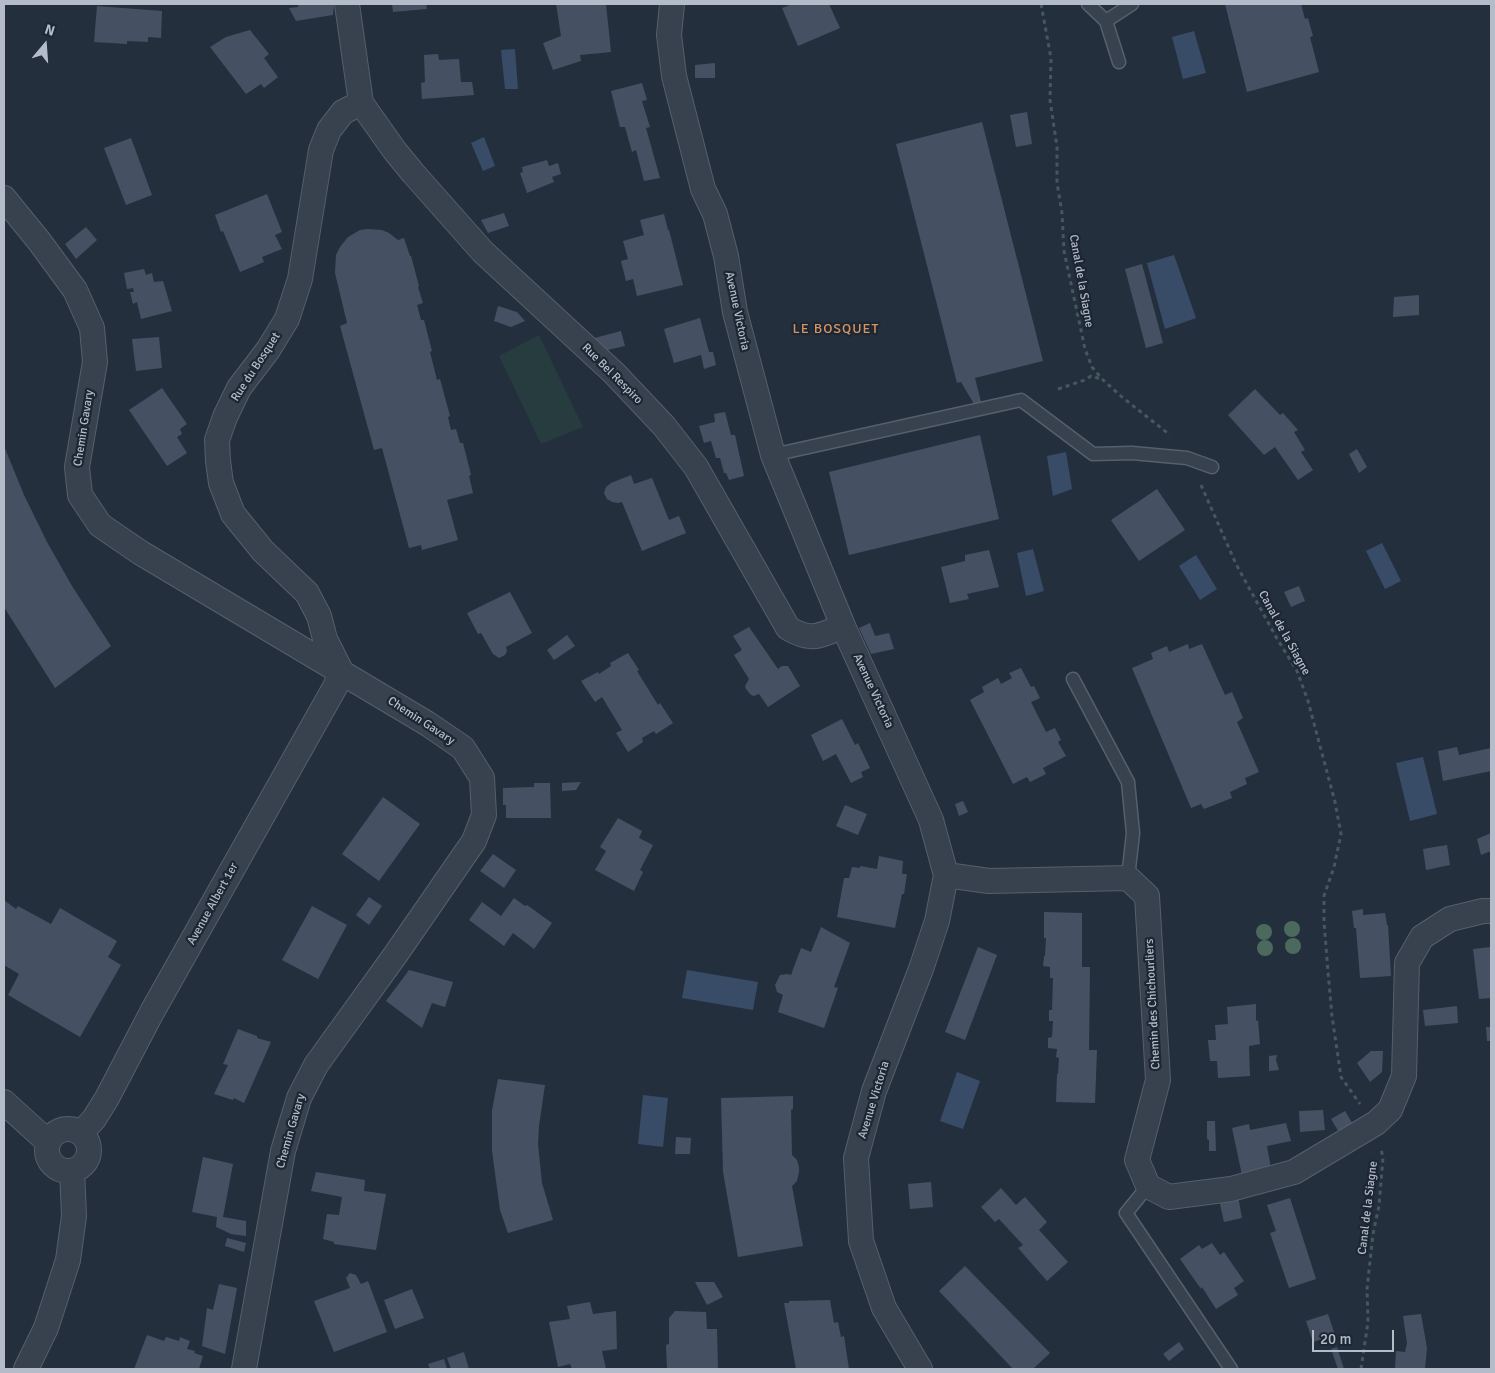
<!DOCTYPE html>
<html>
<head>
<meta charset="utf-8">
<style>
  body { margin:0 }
  #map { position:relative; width:1495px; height:1373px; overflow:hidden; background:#242f3e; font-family:Signika,sans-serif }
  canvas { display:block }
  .frame { position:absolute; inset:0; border:5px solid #b4bcc9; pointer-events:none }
  .north { position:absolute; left:20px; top:20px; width:50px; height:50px; -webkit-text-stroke:4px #1d2633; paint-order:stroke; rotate:18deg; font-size:14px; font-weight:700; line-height:20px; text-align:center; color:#b4bcc9 }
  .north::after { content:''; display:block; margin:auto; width:18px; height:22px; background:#b4bcc9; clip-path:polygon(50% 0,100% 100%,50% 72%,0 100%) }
  .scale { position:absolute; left:1312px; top:1330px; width:82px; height:22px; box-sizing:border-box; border:2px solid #b4bcc9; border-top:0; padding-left:6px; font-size:15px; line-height:18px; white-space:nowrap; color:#b4bcc9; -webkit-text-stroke:4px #1d2633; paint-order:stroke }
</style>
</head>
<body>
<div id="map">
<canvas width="1495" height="1373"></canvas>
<div class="frame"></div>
<div class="north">N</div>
<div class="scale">20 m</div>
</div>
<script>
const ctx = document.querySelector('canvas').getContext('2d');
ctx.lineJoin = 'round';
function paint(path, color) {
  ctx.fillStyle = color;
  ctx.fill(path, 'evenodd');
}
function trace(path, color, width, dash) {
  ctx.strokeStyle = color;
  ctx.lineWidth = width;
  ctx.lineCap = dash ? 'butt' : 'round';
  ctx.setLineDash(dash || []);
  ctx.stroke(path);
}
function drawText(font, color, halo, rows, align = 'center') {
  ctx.font = font + ' Signika,sans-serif';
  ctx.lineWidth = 4.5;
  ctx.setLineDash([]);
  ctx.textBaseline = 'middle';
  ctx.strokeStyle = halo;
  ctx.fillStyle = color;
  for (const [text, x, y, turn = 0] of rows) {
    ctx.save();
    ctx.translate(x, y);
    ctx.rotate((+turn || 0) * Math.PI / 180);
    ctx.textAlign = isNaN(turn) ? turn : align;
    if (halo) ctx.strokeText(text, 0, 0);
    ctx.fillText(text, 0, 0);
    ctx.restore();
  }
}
paint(new Path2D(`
  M539,335L583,427L541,444L499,356Z`), '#263c3f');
paint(new Path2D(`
  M1194,31L1206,73L1183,79L1172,37Z
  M515,49L518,89H505L501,50Z
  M484,137L495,166L483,171L471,143Z
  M1174,255L1196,318L1165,329L1147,263Z
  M1066,452L1072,489L1053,496L1047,456Z
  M1382,543L1401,581L1385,589L1366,551Z
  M1033,549L1044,591L1026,596L1017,553Z
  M1196,555L1217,589L1200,600L1179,566Z
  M1423,757L1437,814L1410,821L1396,763Z
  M687,970L758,982L753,1010L682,998Z
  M957,1072L980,1081L963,1129L940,1121Z
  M643,1095L668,1098L663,1147L638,1144Z`), '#394c67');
paint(new Path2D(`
  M298,4H334L333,15L296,21L289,8L298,7Z
  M392,4H426L427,9L393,12Z
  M556,4H606L611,52L580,55L581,61L553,70L543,43L561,36Z
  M792,4H829L840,28L798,46L782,8Z
  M1225,4H1301L1305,19L1308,18L1313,36L1310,37L1319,72L1247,92Z
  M97,6L162,11L161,38L148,37V42L127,41V44L94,42Z
  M250,30L269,54L264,58L278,77L264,88L261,84L246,94L210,47L226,37Z
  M438,54L439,60L459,59L461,82H472L474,95L422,99L421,83L425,82L424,55Z
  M715,63V78H695V65Z
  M642,83L647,100L642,101L650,127L646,128L660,178L644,181L636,150L632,152L625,127H620L611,91Z
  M1027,112L1032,144L1016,147L1010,115Z
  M982,122L1043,361L975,378L981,402L974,404L961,382L957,383L896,144Z
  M131,138L152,195L126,205L104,148Z
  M547,160L549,166L558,163L561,174L552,177L554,182L527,193L520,173L523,172L522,167Z
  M267,194L282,232L275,235L282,249L262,257L264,262L240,272L223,231L221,232L215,215Z
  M504,213L509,226L488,233L481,220Z
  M664,214L668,230H669L683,285L637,296L633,279L626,281L621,261L628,259L623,241L644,235L640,220Z
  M86,227L97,240L76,259L65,244Z
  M368,229L382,230L389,233L398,240L404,238L410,256H411L419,286L418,287L423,303L417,305L421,320H424L432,351L430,352L437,380L440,379L450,416L448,417L451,430L456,429L460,443H463L471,475L469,476L473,493L447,500L458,540L422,550L421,545L409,548L382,448L374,450L340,326L347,323L335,273L336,255L340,247L348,237L360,230Z
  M1142,264L1163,343L1146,348L1125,269Z
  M144,269L146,275L152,273L154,282L163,281L172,311L141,319L137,302L133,304L130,292H134L133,288L127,289L124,273Z
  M1419,295V315L1393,317L1394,297Z
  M498,306L517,312L525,321L511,327L494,321Z
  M700,318L709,352H713L716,365L704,369L701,355L674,363L664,329Z
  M621,331L625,346L603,351L591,339Z
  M159,337L162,368L136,371L132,339Z
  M162,388L187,424L180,429L182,434L177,437L187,453L167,466L129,410Z
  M1255,389L1280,415L1283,413L1298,430L1294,432L1305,450L1301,452L1313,470L1298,480L1275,447L1264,455L1228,415Z
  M725,412L731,435H735L744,476L729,480L726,473H724L720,458H716L711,441L704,443L699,426L715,422L714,414Z
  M980,435L999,519L849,555L829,472Z
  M4,446L24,495L47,542L72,586L111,646L55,688L4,607Z
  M1357,449L1367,467L1359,473L1349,454Z
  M631,475L634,484L652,478L669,520L679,516L686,533L642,551L622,502L618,503L612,502L607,499L604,493L606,487L611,483Z
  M1157,489L1185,530L1139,561L1111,520Z
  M989,550L999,587L967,594L969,599L950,603L941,567L965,561V555Z
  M1299,586L1305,601L1291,607L1284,592Z
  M510,592L532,633L506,647L507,651L505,655L499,658L493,654L481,633L478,634L467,613Z
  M870,623L875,636L889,633L894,649L871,654L859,628Z
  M749,627L778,669L782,666H788L800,686L768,707L759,694L754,696L751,695L746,689L745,686L749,679L734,655L742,650L733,636Z
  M567,635L575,646L554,660L547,650Z
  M1188,644L1189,649L1202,644L1225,695L1232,692L1243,718L1237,722L1259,772L1245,778L1247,784L1230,792L1232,798L1204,809L1201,804L1191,808L1132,668L1153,659L1151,653L1167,646L1169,652Z
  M628,653L639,670L637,671L658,705L660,703L673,723L656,734L654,731L642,738L643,742L628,752L616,733L622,730L602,697L595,702L581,681L598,672L599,674L611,666L610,663Z
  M1021,668L1031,687L1034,686L1040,698L1031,702L1046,732L1055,728L1061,740L1058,742L1066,756L1043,768L1046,774L1030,782L1027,777L1013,784L970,700L984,692L982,687L998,678L1001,684L1012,678L1009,673Z
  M842,719L855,745L858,743L870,768L861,772L863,777L851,783L836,754L823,761L811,735Z
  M1457,747L1459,755L1491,748V771L1443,781L1438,751Z
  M581,782L576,790L562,791V783Z
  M534,783H550L551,818H506V805H503V788L534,787Z
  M383,797L420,824L379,881L342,854Z
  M963,801L968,812L959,816L955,804Z
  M845,805L867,814L858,835L836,826Z
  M618,818L642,831L639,838L653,845L640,870L643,872L634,891L595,870L606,851L600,847Z
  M1491,833V851L1481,855L1477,839Z
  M1447,845L1450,865L1426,870L1423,849Z
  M493,854L516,870L504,888L480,871Z
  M879,856L903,861L902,874H907L904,894H902L895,928L837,917L844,878H849L852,867L860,868V866L877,869Z
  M369,897L382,906L369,925L356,915Z
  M514,898L525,906L527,905L552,923L534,949L513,933L504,946L469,920L482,902L501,916Z
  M4,900L16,909L18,906L51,924L60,908L117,941L108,957L121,965L80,1037L8,995L19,974L4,965Z
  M312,906L347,925L318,979L282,960Z
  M1363,909V915L1385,913L1387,925H1388L1391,976L1360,978L1356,928H1354L1352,911Z
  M1044,912L1082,913V967H1090L1089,1050H1097L1095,1103L1056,1102L1057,1074H1058L1059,1058L1056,1057L1057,1049L1048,1048V1038L1052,1037L1053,1021H1049V1010H1052L1053,978H1050V967L1043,966L1044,956H1045L1046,938H1044Z
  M821,927L850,943L834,987L838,988L824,1028L778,1012L783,995L777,992L775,985L780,975L787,974L791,975L801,948L811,952Z
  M978,947L997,955L965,1040L945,1032Z
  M1491,947V998L1479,999L1473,949Z
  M409,970L453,982L445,1007L432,1003L422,1028L386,1001Z
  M1256,1004V1021L1258,1020L1260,1044L1249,1046L1250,1076L1218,1078L1217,1061H1210L1208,1040H1216L1215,1025L1228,1024L1227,1007Z
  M1457,1006L1458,1023L1425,1026L1423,1010Z
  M1486,1027H1491V1041H1487Z
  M238,1029L257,1036V1038L271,1042L244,1103L234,1098L233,1100L214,1094L228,1065L223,1064Z
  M1371,1051H1383L1382,1072L1370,1082L1357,1063Z
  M1277,1055L1276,1060L1279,1070L1269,1071V1056Z
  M498,1079L545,1085L539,1126L538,1144L542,1183L553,1220L508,1233L500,1210L492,1151V1110Z
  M793,1096V1109L791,1110L792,1155L797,1160L799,1167V1172L797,1181L792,1186L803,1246L738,1257L723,1172L721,1098Z
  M1323,1110L1325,1130L1300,1132L1299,1111Z
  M1345,1111L1354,1126L1340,1134L1331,1119Z
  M1207,1121H1215L1216,1151H1209V1140L1207,1139Z
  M1286,1123L1291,1141L1267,1146L1271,1169L1243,1180L1232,1128L1249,1124L1250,1130Z
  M676,1137L691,1138L690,1154H675Z
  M203,1157L233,1164L223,1217L246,1221V1236L231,1234L216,1227L217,1217L192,1212Z
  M316,1172L365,1180L364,1191L386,1194L376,1250L334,1244V1242L323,1239L327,1214L339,1215L342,1197L311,1191Z
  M931,1182L933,1207L910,1209L908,1184Z
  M1001,1188L1016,1205L1025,1197L1047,1222L1039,1230L1068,1262L1047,1281L1018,1248L1023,1245L999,1219L995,1222L981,1207Z
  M1238,1196L1242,1218L1224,1222L1219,1200Z
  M1290,1198L1316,1279L1289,1288L1270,1233L1276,1231L1267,1205Z
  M227,1238L246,1243L244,1252L225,1246Z
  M1212,1243L1220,1255L1224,1252L1244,1281L1234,1288L1238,1295L1216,1309L1202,1287L1201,1289L1180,1259L1199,1245L1202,1249Z
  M965,1266L1050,1353L1033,1369H1013L939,1291Z
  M350,1273L356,1275L361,1284L368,1281L387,1332L334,1352L314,1301L350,1288L346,1278Z
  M695,1282H714L723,1297L707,1305Z
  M219,1284L237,1288L225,1354L202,1346L207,1308L213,1310Z
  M412,1289L424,1318L395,1329L384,1300Z
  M830,1300L834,1323L838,1322L841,1337L844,1336L849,1369H796L784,1303H789V1301Z
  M590,1302L593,1314L616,1311L617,1349L602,1351L606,1369H572L570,1364L558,1367L549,1322L570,1319L567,1306Z
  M675,1311L706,1312L707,1329H717L718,1369H667L666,1345L669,1344V1318Z
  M1328,1314L1335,1335L1313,1342L1306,1321Z
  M1421,1314L1427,1348L1425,1369H1395L1396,1351L1405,1352L1407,1343L1403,1316Z
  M147,1335L164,1341L166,1337L179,1341L180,1337L190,1341L187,1349L195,1351L194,1353L203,1356L199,1369H134Z
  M1179,1342L1184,1349L1169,1361L1163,1354Z
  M1337,1347L1344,1369H1338L1331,1349Z
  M464,1352L469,1369H451L447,1358Z
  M444,1359L447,1369H430L428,1364Z`), '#455162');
const service = new Path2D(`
  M1088,4L1106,21L1119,62
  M1106,21L1132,4
  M773,455L1021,400L1093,454L1132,453L1187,458L1212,467
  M1073,679L1128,782L1133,833L1128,878
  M1148,1186L1126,1213L1231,1369`);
const minor = new Path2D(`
  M347,4L361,103L395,151L413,173L483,252L614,373L664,426L696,467L788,628C811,642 820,636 843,626
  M672,4L669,35L674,76L703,189L715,214L726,256L735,312L773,455L843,626L931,820L946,875L937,921L921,969L874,1091L856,1158L861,1241L884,1308L920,1369
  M4,198L39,241L75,290L92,328L95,362L77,467L80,495L100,525L141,553L428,724L463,748L482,778L484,815L474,841L396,954L316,1065L299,1098L283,1151L244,1369
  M341,671L325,639L319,616L307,593L263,551L233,514L221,483L218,461L217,440L225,417L239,388L268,350L287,319L300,279L321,150L329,130L343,112L361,103
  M946,875L989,881L1128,878L1147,896L1158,1080L1137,1160L1148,1186L1169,1197L1231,1189L1294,1172L1376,1123L1390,1110L1404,1076L1407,963L1422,937L1450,919L1483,911H1491
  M4,1102L48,1142
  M47 1150a21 21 0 1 1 42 0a21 21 0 1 1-42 0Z
  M81,1133L94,1119L107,1098L152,1012L335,687L341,671
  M26,1369L46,1328L68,1260L74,1216L72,1171`);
trace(service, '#565f6c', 15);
trace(minor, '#565f6c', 26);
trace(new Path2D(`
  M1041,4L1051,58L1050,100L1057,147V183L1062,213L1064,251L1085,349L1092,367L1102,379L1122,397L1170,435
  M1058,389L1085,380L1091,376L1101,379
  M1201,485L1236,564L1276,637L1297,671L1308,701L1335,802L1341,834L1334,867L1324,896V922L1328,972L1332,1016L1341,1077L1360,1104
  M1361,1369L1368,1322L1367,1289L1373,1234L1379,1206L1383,1158L1381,1149`), '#44595c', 3, [4, 4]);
trace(service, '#38414e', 12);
trace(minor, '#38414e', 24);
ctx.fillStyle = '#4b6a5d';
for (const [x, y] of [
  [1292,929],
  [1264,932],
  [1293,946],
  [1265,948]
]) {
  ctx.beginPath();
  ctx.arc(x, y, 8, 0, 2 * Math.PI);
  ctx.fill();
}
drawText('12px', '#b4bcc9', '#1d2633', [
  ["Canal de la Siagne",1081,281,80],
  ["Avenue Victoria",737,311,78],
  ["Rue du Bosquet",256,367,-57],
  ["Rue Bel Respiro",612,374,45],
  ["Chemin Gavary",84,428,-81],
  ["Canal de la Siagne",1284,633,61],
  ["Avenue Victoria",873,691,65],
  ["Chemin Gavary",421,721,33],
  ["Avenue Albert 1er",213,904,-61],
  ["Chemin des Chichourliers",1153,1004,-93],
  ["Avenue Victoria",874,1100,-73],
  ["Chemin Gavary",291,1131,-74],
  ["Canal de la Siagne",1368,1208,-83]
]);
ctx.letterSpacing = '1px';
drawText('14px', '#d59563', '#1d2633', [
  ["LE BOSQUET",836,329]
]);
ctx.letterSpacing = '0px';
</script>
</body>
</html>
